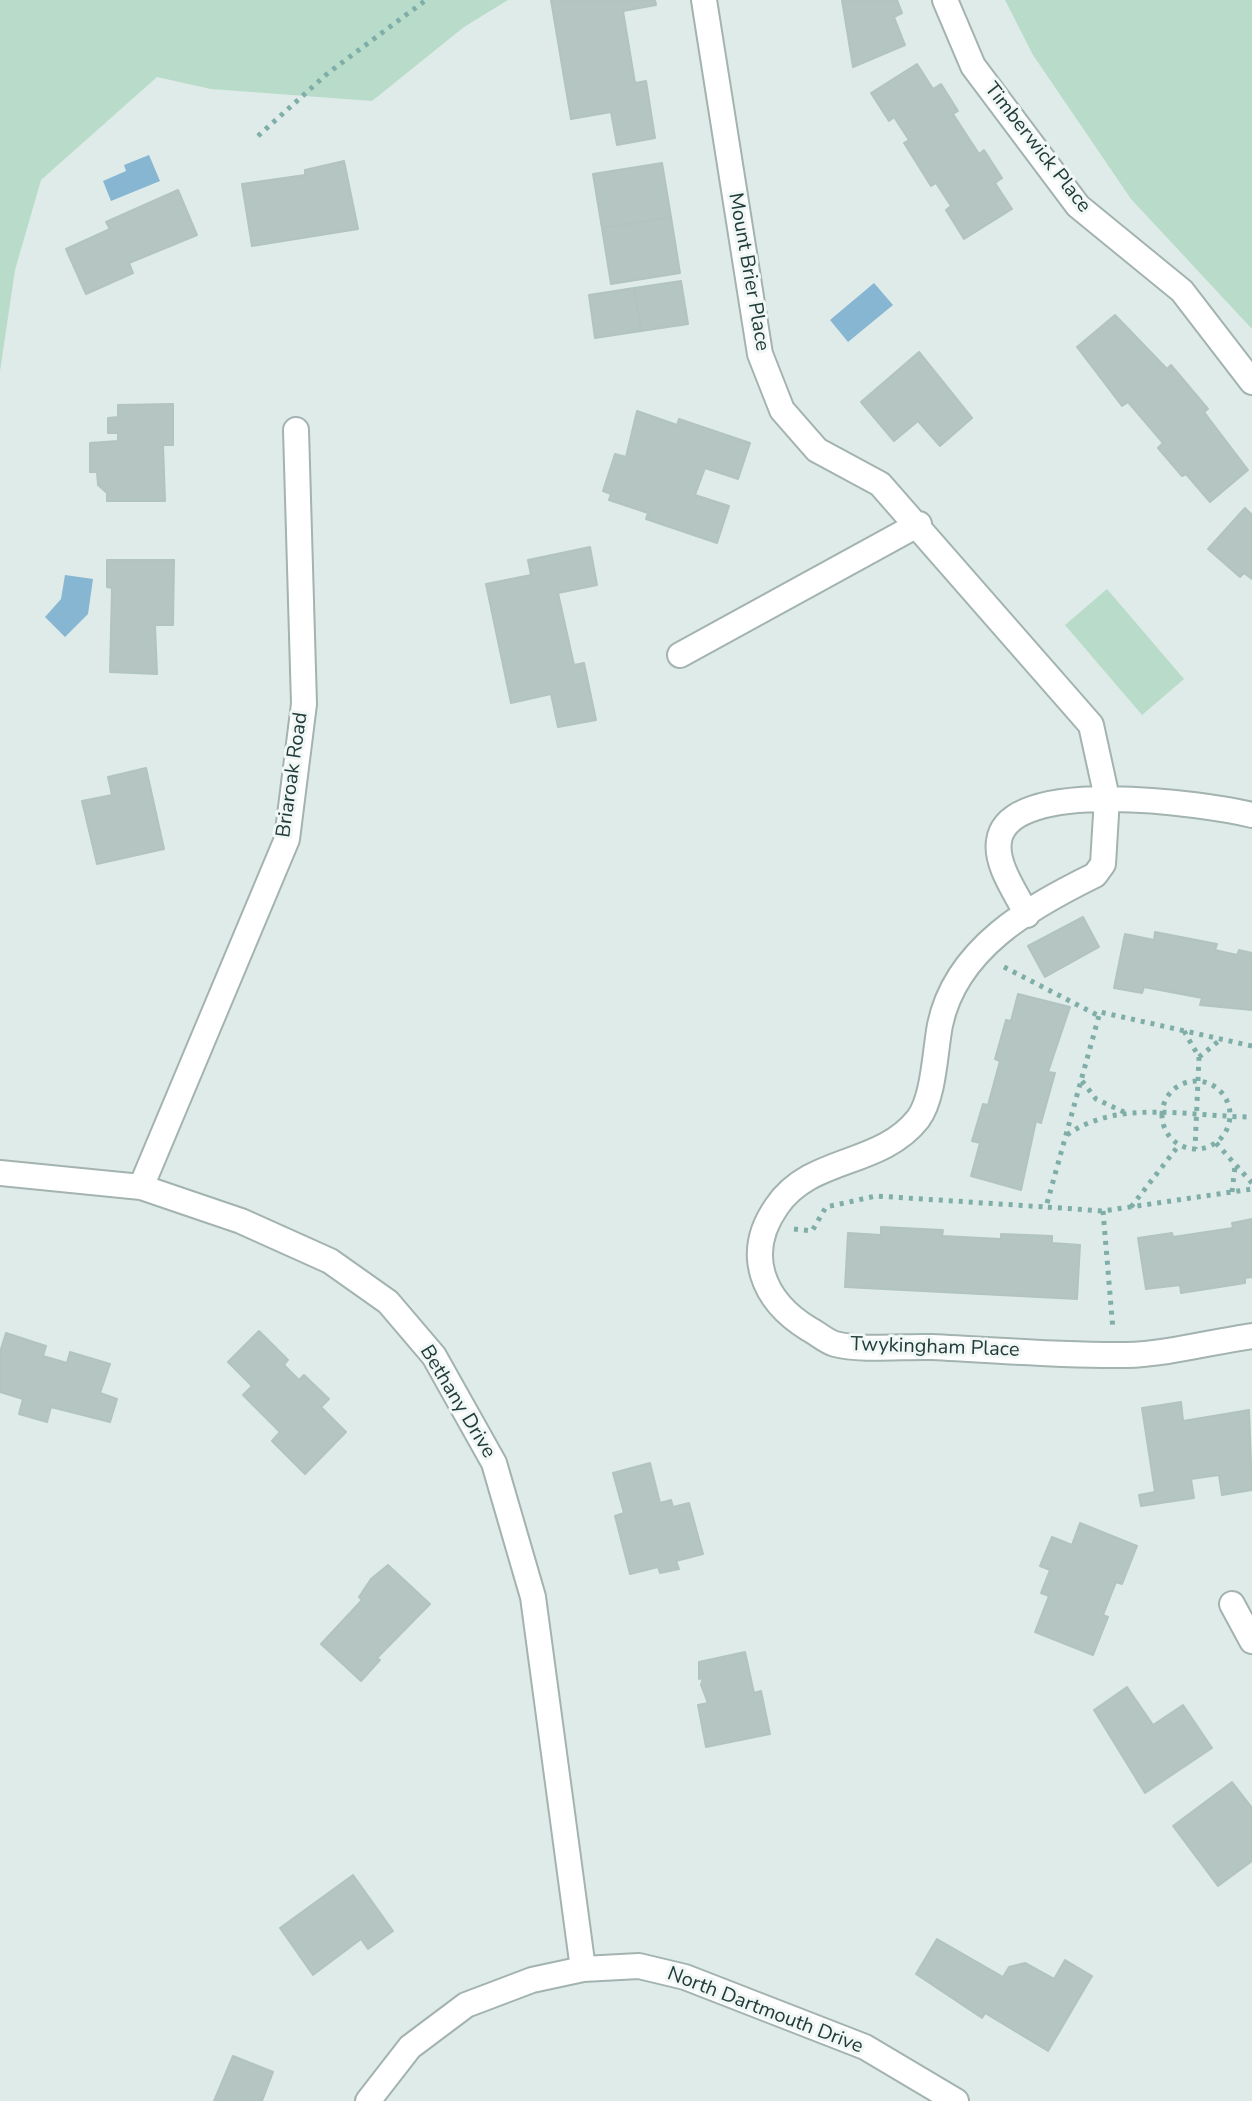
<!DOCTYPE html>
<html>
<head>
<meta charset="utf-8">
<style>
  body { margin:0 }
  canvas { display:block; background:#dfebe8 }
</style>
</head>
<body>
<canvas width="1252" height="2101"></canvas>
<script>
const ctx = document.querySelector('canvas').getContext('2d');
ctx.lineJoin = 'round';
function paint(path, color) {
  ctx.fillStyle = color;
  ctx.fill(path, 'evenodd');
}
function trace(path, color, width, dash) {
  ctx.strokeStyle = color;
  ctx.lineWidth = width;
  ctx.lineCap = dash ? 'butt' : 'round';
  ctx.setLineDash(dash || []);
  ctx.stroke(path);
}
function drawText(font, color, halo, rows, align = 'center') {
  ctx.font = font + ' "Nunito Sans",sans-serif';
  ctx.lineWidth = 6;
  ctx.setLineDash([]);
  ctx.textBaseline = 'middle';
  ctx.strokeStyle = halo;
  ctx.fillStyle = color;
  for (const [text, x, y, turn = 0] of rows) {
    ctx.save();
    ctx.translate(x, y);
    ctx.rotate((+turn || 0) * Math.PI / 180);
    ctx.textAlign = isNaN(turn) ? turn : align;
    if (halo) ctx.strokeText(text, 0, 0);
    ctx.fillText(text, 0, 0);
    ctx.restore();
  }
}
paint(new Path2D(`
  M0,0H508L464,27L372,101L211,89L157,77L41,180L15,270L0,371Z
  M1005,0H1252V329L1131,199L1033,55Z
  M1107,589L1184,679L1142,715L1065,625Z`), '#b8dcc9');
paint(new Path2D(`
  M149,155L160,181L111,201L103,181L126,171L124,165Z
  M874,283L893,305L848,342L830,320Z
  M65,575L93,579L88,614L65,637L45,617L61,599Z`), '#86b6d1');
const building = new Path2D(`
  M551,0H655L656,5L623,11L635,83L646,81L655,138L617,145L611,112L571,119Z
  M842,0H897L902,13L894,17L905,45L853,67Z
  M917,64L933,89L941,84L958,111L953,114L979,154L984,150L1002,178L995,183L1012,209L964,239L946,210L951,206L936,183L931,186L904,143L909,140L894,117L889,121L871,93Z
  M344,161L358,229L252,246L242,184L305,175V170Z
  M662,163L671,217L602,228L593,174Z
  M178,190L197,235L129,263L133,273L86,294L66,249L110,229L106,222Z
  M671,217L680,273L611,284L602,228Z
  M681,281L688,324L641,331L634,288Z
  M634,288L641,331L595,338L589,295Z
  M1115,315L1167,369L1171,365L1208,409L1204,412L1248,470L1210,502L1186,474L1182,476L1158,448L1163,443L1128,402L1122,406L1077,347Z
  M919,352L972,418L940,446L918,421L894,441L861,402Z
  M173,404V445H163L165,501H107V493L98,485L97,472H90V443L118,441V433H108V418L118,417V405Z
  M637,411L677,425L679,419L750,443L738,479L705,468L695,495L729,506L717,543L646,519L648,513L609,500L611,494L603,491L615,454L626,457Z
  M1245,508L1252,515V579L1244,573L1240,577L1208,549Z
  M590,547L597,585L558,593L574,665L584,663L596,720L558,727L551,694L511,703L486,584L531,575L528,560Z
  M107,560H174L173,625H155L157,674L110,672L112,588L107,587Z
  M146,768L164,849L97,864L82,801L112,795L108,777Z
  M1083,917L1099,947L1045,977L1028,946Z
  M1155,932L1217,944L1215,950L1237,955L1239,950L1252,953V1010L1200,1005L1202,998L1144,987L1142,993L1114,988L1125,934L1154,940Z
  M1018,994L1070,1007L1048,1072L1055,1073L1041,1123L1036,1121L1021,1190L971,1176L980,1143L972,1141L983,1104L988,1105L1000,1061L995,1059L1006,1020L1011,1021Z
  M1252,1219V1277L1245,1278V1283L1181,1293L1180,1285L1146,1289L1138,1238L1172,1233L1173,1237L1233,1228L1232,1223Z
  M881,1227L943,1230L942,1236L1001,1239V1234L1052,1236V1243L1080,1245L1077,1299L845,1287L848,1233L881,1235Z
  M259,1331L288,1360L284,1365L299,1380L304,1375L329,1399L321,1407L346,1432L305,1474L272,1441L280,1432L243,1395L252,1386L228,1362Z
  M6,1333L46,1346L43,1356L67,1363L70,1352L110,1364L100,1393L117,1399L110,1422L51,1407L47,1422L19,1414L23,1399L0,1392V1352Z
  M1181,1402L1183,1421L1249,1410L1252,1490L1222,1495L1219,1475L1191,1479L1194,1498L1141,1506L1139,1495L1155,1492L1142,1408Z
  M650,1463L660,1503L671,1500L673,1507L689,1503L703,1554L676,1561L679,1569L660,1573L658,1567L630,1574L615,1516L624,1513L613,1473Z
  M1080,1523L1137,1546L1122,1584L1116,1582L1103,1615L1108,1617L1093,1655L1035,1632L1049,1596L1041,1593L1050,1570L1040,1566L1052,1537L1072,1545Z
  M388,1565L430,1604L377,1658L380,1660L361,1681L321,1644L362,1600L359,1597L371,1579Z
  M745,1652L754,1693L761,1691L770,1734L706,1747L698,1705L708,1703L701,1685L703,1678L699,1679V1662Z
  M1127,1687L1153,1725L1183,1705L1212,1748L1145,1793L1094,1710Z
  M1232,1782L1252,1808V1861L1218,1886L1173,1826Z
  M353,1875L393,1931L368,1949L361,1939L313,1975L280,1928Z
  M937,1939L1003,1977L1009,1967L1025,1963L1054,1979L1065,1960L1092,1976L1048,2051L985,2013L982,2018L916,1974Z
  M233,2056L273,2072L262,2101H214Z`);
paint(building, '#b5c5c1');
trace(building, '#b2c4c0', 2);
const minor = new Path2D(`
  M704,0L760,354L782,410L817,450L880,484L1091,725L1107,798L1103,864L1095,875C1030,907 956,948 940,1025C935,1051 934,1098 918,1119C880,1167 811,1156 777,1206C743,1254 763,1301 809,1329C817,1333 827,1342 835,1344C861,1351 904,1346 932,1347C997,1350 1062,1356 1126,1355C1167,1354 1211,1342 1252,1336
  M945,0L973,66L1078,206L1182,291L1252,382
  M680,655L919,524
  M1027,915C1017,894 995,865 999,841C1008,775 1207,804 1252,815
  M0,1173L141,1187L241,1221L330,1261L388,1302L434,1356L494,1463L533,1597L583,1969
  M141,1187L287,839L304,704L296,430
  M1232,1604L1252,1641
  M368,2101L410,2047L466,2005L532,1980L583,1969L639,1966L685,1977L865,2047L956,2101`);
trace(minor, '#a2b3b0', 28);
trace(new Path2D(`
  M258,136L328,73L426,0
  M1004,967L1099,1016
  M1184,1031L1199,1057L1195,1149
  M1252,1046L1100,1012L1046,1207L1103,1211L1252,1189
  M1199,1057L1220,1040
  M1162 1115a34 34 0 1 1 68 0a34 34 0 1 1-68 0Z
  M1082,1081L1096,1099L1124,1112
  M1067,1135C1118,1098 1192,1117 1252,1117
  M1216,1143L1252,1183
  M1232,1192L1235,1166
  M1131,1207L1179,1145
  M1103,1211L1113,1330
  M794,1229L812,1231L826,1207L876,1196L1046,1207`), '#7faea9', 5, [4, 6]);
trace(minor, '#fff', 24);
drawText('20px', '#203b39', '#f0f7f5', [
  ["Timberwick Place",1037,148,52],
  ["Mount Brier Place",748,272,80],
  ["Briaroak Road",293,775,-82],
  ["Twykingham Place",935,1348,2],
  ["Bethany Drive",457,1402,59],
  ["North Dartmouth Drive",765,2011,21]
]);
</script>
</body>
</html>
